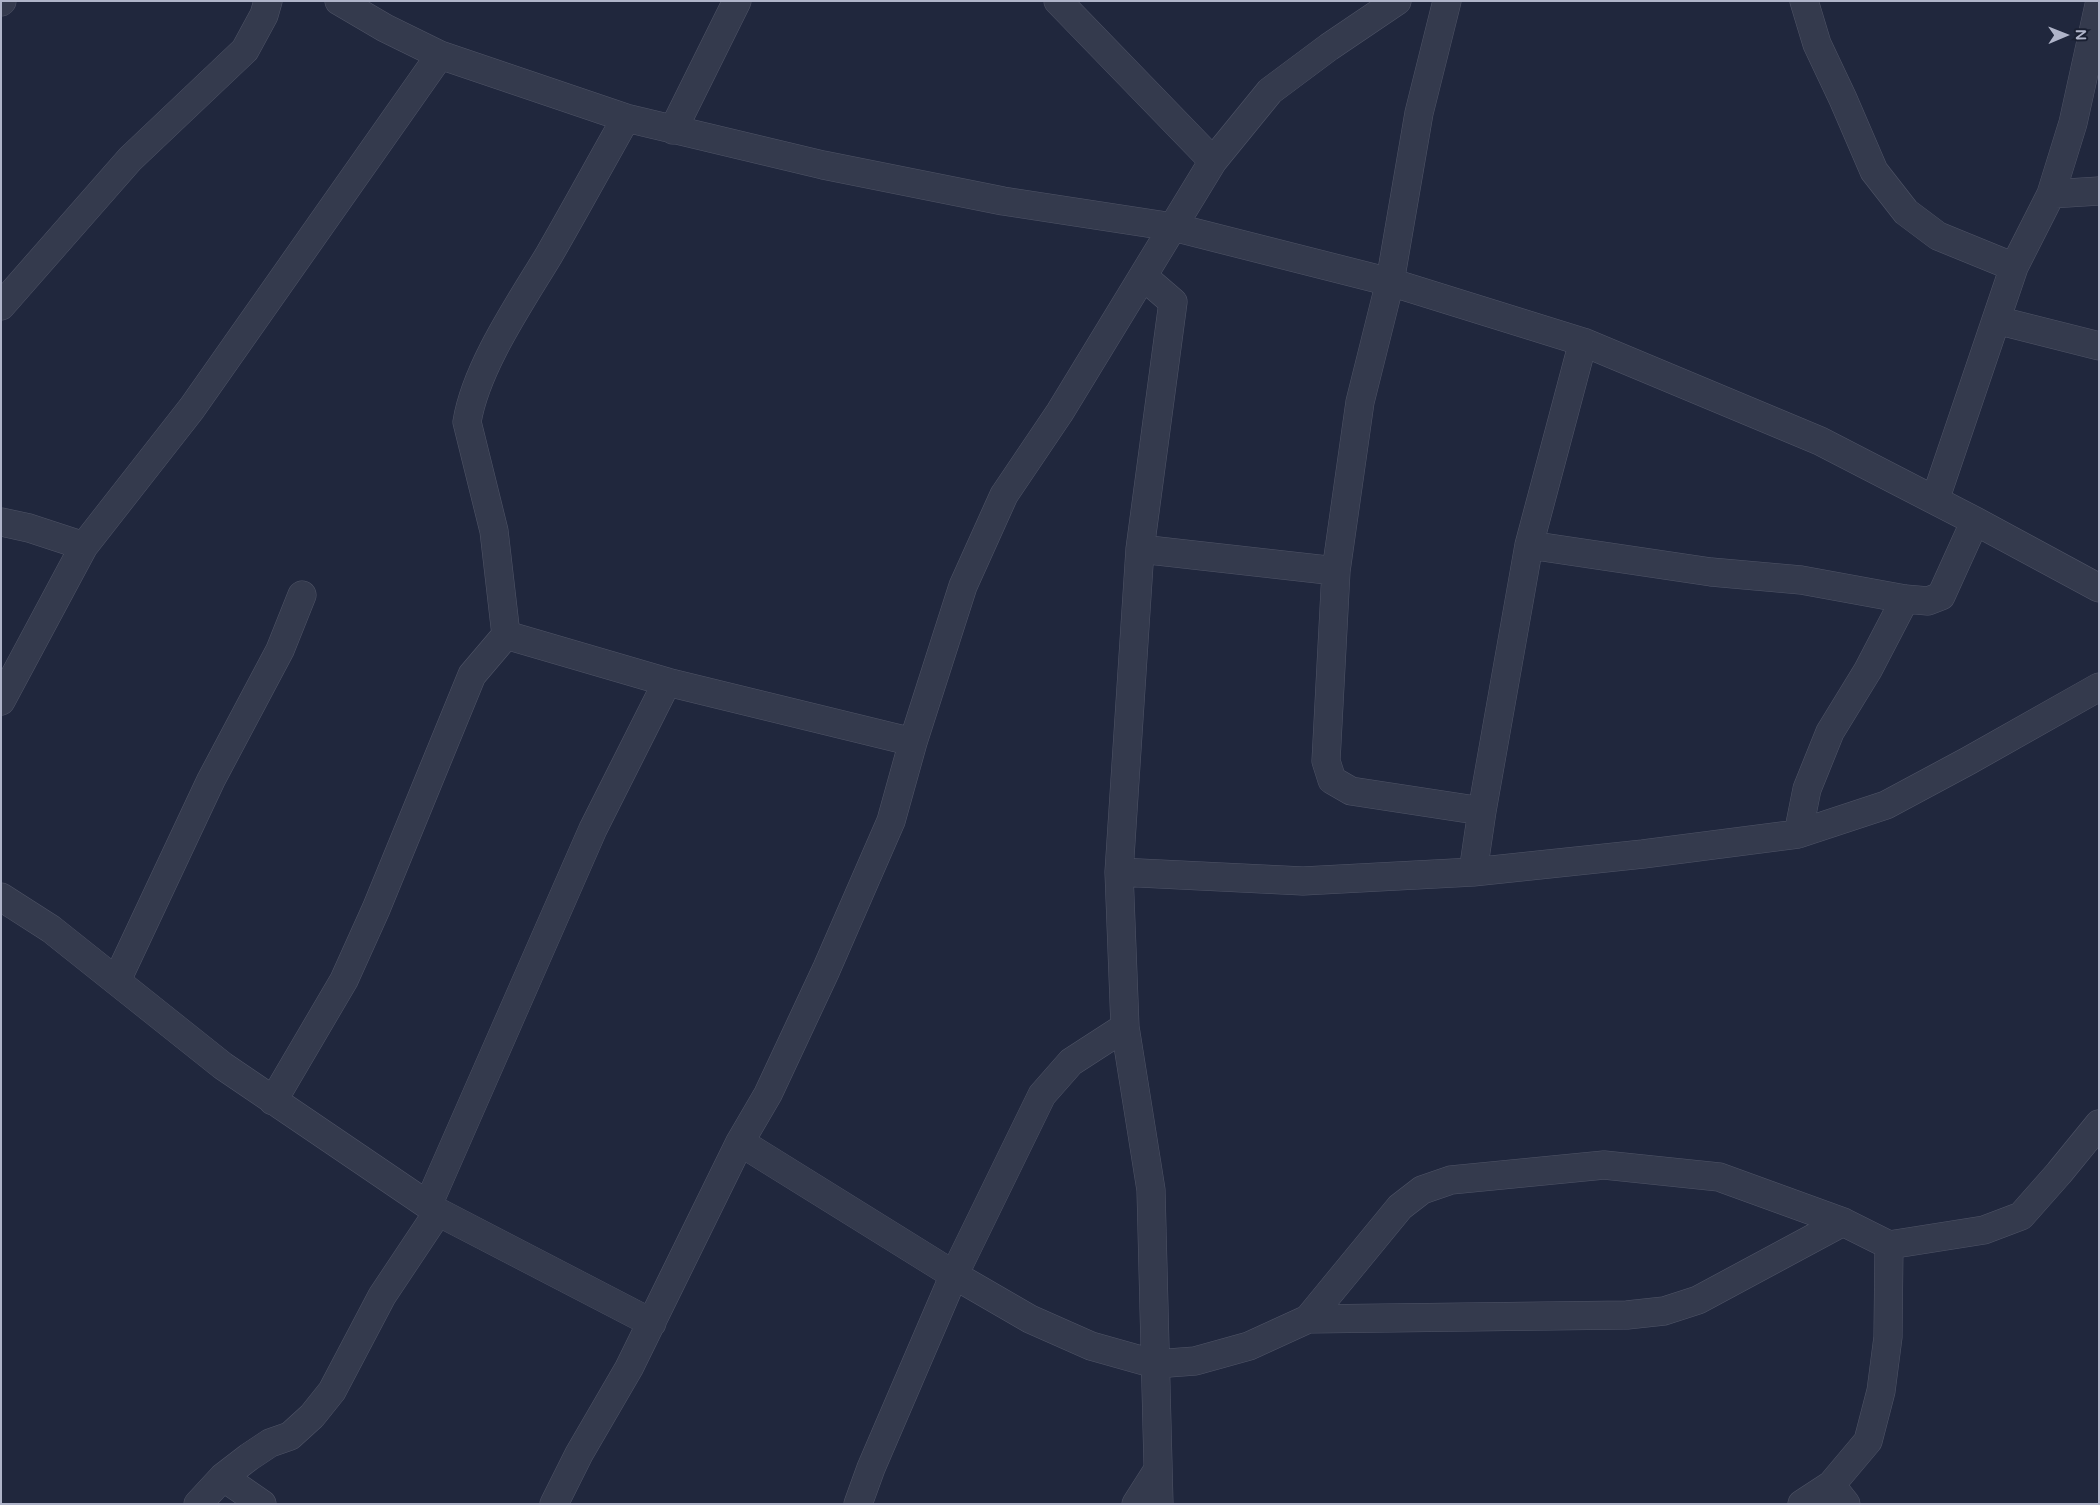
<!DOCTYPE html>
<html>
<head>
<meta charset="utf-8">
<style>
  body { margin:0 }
  #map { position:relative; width:2100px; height:1505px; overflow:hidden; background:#20273d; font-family:"Varela Round",sans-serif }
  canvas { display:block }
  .frame { position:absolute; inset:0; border:2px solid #afb4c9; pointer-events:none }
  .north { position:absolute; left:2040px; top:10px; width:50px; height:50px; -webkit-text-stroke:4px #191f31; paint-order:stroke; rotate:89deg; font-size:14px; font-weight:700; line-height:20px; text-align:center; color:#afb4c9 }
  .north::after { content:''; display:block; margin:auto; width:18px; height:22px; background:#afb4c9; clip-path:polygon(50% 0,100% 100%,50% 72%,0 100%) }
</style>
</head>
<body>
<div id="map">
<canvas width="2100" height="1505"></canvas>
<div class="frame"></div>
<div class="north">N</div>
</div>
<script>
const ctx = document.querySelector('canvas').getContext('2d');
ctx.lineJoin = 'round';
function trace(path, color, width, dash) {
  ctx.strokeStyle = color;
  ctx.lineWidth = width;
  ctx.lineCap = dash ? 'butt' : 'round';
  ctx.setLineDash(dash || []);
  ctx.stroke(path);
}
const street = new Path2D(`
  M339,1L385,28L440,55L626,118L823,165L1003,201L1173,227L1390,282L1583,342L1820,441L1975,521L2099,588
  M1058,1L1213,161
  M1447,1L1419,113L1390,282L1360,402L1336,571L1326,761L1332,780L1351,791L1482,811
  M1804,1L1817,44L1843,99L1874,171L1906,212L1938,236L2014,267
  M1,2L2,1
  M673,130L737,1
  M2051,194L2099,191
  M1144,277L1173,302L1140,549L1119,872L1125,1027L1151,1190L1159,1504
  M1,306L130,159L245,50L264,15L268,1
  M1996,320L2099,346
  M1935,500L2014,267L2051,194L2073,123L2099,5
  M1,522L29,528L84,546
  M1529,545L1711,572L1801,580L1905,599L1928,601L1941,596L1975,521
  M1140,549L1336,571
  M506,635L667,682
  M1,701L84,546L192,408L440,55
  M1798,834L1807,789L1830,732L1868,670L1905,599
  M1119,872L1303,881L1473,872L1643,854L1798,834L1886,805L1968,761L2099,687
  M1473,872L1482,811L1529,545L1583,342
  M1,897L51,929L223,1066L438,1212L652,1323
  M117,980L211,780L280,650L302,595
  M273,1101L344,980L376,909L472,675L506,635L494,531L467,422C476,367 520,303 549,255C575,210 600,164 626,118
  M740,1142L954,1275L1030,1319L1091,1346L1155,1364L1195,1361L1249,1346L1308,1319L1400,1207L1422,1190L1451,1180L1604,1165L1719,1177L1843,1222L1889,1245L1984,1230L2021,1216L2059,1173L2099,1124
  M428,1205L593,829L667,682L913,742
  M1308,1319L1627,1315L1664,1311L1698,1300L1843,1222
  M223,1477L262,1504
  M1831,1485L1846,1504
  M198,1504L223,1477L249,1457L270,1443L290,1436L312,1416L332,1391L382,1296L438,1212
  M554,1504L579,1454L629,1368L740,1142L768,1094L826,970L891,821L913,742L963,586L1004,495L1060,412L1213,161L1270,91L1329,47L1397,1
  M858,1504L871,1468L954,1275L1042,1095L1071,1062L1125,1027
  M1136,1504L1157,1471
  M1802,1504L1831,1485L1868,1441L1881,1391L1888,1337L1889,1245`);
trace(street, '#4f5467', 29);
trace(street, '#343a4d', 28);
</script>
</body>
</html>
